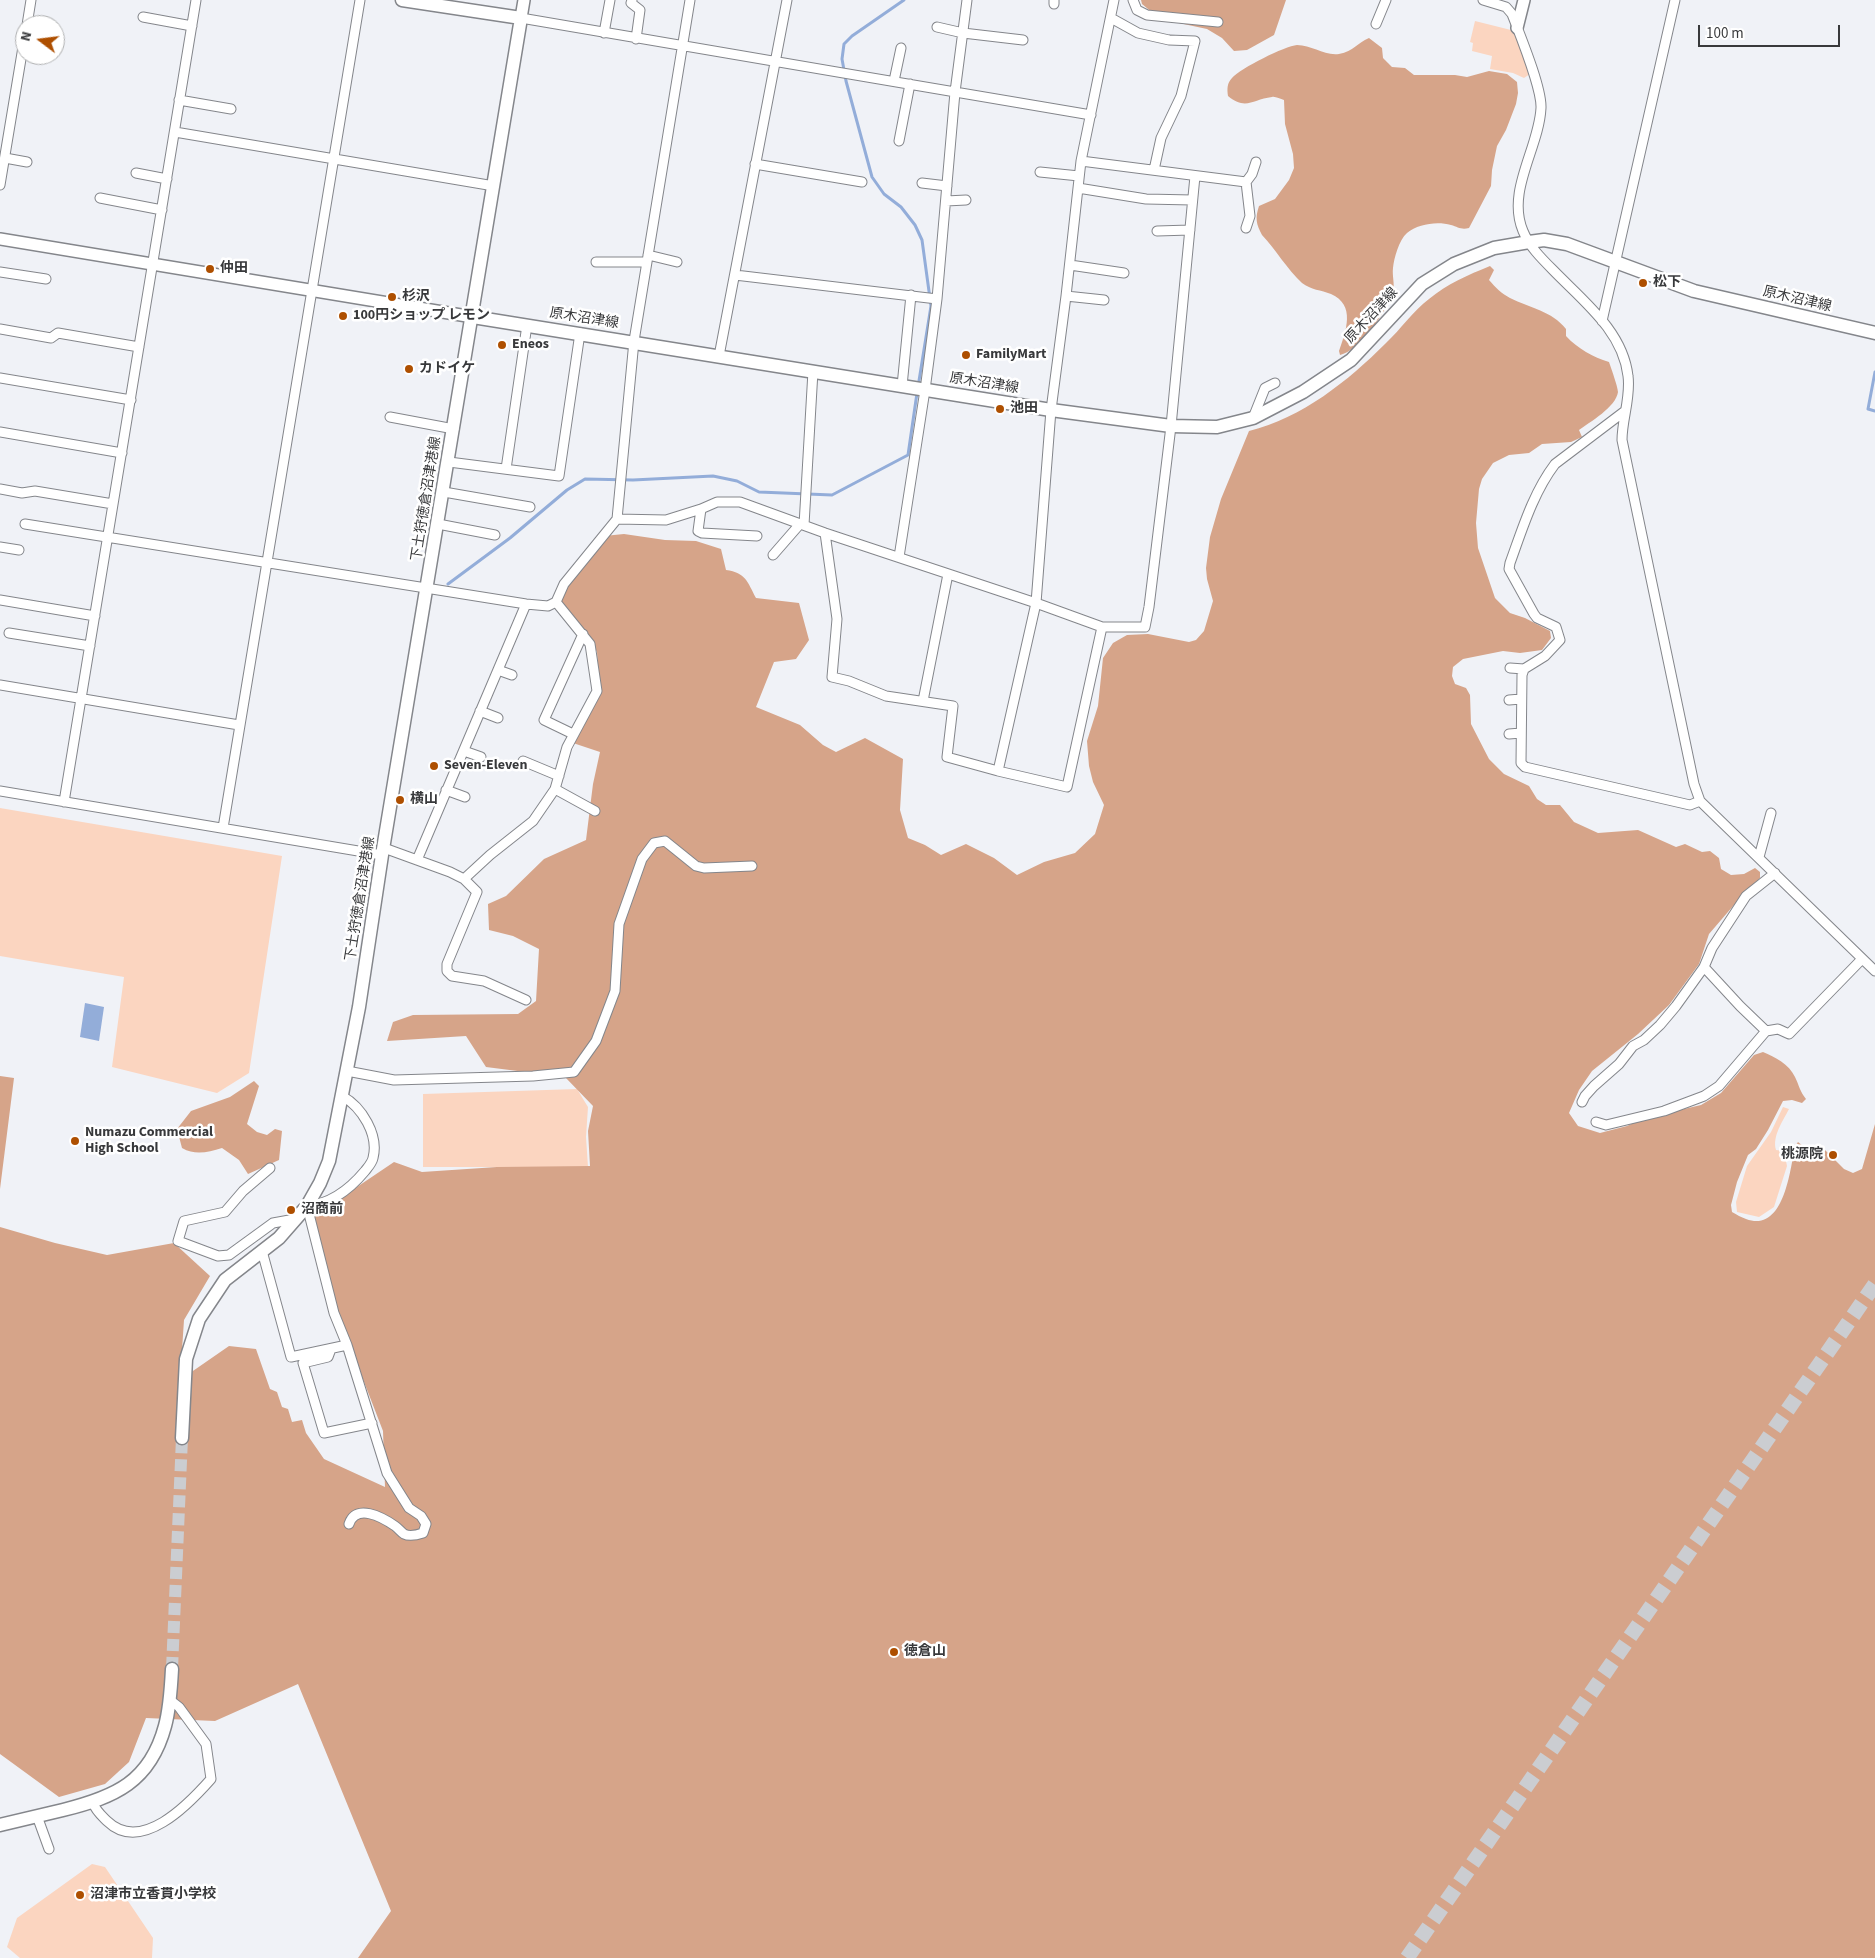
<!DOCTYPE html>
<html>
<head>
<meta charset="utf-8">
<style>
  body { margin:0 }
  #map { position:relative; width:1875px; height:1958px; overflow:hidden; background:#f0f2f7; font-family:"Source Sans 3",sans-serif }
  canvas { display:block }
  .north { position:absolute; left:15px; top:15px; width:50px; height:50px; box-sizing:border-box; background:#fff; border:1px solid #afb0b1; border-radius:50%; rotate:285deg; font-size:14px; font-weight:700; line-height:20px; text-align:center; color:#38393b }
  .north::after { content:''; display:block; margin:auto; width:18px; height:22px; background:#ae4f00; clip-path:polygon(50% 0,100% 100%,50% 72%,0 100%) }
  .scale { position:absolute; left:1698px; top:25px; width:142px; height:22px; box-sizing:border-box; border:2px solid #38393b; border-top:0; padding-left:6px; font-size:15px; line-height:18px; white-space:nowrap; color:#38393b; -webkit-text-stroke:4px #fff; paint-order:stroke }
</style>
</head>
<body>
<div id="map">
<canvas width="1875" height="1958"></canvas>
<div class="north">N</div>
<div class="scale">100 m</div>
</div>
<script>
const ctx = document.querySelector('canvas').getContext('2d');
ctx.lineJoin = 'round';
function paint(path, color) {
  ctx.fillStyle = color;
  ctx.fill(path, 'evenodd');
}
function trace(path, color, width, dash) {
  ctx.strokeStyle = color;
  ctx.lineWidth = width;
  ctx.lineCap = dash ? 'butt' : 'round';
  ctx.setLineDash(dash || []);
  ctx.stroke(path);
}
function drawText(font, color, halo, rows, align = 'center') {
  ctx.font = font + ' "Source Sans 3","Noto Sans JP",sans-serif';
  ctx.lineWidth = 5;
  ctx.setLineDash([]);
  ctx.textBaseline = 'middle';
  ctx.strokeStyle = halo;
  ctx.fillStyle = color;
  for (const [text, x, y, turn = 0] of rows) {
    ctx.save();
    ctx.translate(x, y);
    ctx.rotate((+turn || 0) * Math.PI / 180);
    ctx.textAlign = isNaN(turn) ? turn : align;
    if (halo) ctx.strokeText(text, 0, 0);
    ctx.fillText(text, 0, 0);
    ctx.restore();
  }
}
paint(new Path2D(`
  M1475,21L1515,31L1530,74L1524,78L1513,73L1490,69L1492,56L1472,51L1473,43L1470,42Z
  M0,808L282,856L249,1073L217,1093L112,1067L124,977L0,956Z
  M577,1089L588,1107L586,1137L588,1167H423V1094Z
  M1783,1107L1789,1109C1783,1121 1772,1136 1776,1150L1784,1151L1787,1166L1774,1207L1759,1217L1737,1212L1736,1202L1747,1166L1771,1132Z
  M92,1864L105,1867L153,1938L152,1958H20L7,1947L17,1918Z`), '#fbd5c0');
paint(new Path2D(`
  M1141,0H1286L1274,35L1247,50L1234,51L1222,38L1207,29L1160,19L1142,4Z
  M1369,38L1382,48L1383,58L1392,67L1405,68L1414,75H1455L1467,77L1489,71L1507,74L1517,82L1518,93L1516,104L1506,130L1497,146L1492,170L1491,186L1469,228C1461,230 1458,227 1451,225C1437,221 1418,224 1407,233C1399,240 1394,258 1393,268C1392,276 1395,284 1393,291C1388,310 1359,351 1340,355L1339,351C1346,331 1356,305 1331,294C1321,290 1311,290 1302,283C1287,269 1276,250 1262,235C1256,224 1255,218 1259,206L1275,199L1289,180L1294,168L1293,154L1285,124L1284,100C1280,99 1275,96 1272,97C1253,99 1246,111 1228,96C1227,89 1227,83 1232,78C1241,68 1285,46 1297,45C1312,45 1324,56 1339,54C1354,51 1357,43 1369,38Z
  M1490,266L1494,270L1489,280C1495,287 1502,294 1510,298C1530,308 1552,311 1566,329V336C1578,349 1593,357 1609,362C1611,368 1618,387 1618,392C1616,407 1590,422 1579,430L1582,437L1571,442L1542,444L1529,453L1509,455L1493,463L1482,479L1479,489L1476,523L1478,548L1495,598L1510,613L1525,618L1550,631L1551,638L1542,650L1520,653L1503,651L1463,659L1453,667L1452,676L1455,684L1466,688L1470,695L1471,724L1489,759L1504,774L1529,786L1537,799L1546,805H1560L1574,822L1598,833L1638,830L1676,847L1685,844L1702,852L1710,851L1719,858L1721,869L1731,875L1744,874L1755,868L1760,872V878L1746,891L1709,934L1699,964L1669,1005L1638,1034L1592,1071L1579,1090L1569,1113L1578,1126L1600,1133L1627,1126L1642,1119L1701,1105L1721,1093L1754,1055L1763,1052C1775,1057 1789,1064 1795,1077C1799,1085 1800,1092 1806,1099L1802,1103L1792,1100L1783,1101L1768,1130L1756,1149L1748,1155L1737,1182L1731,1205L1732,1212C1737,1215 1741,1217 1746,1219C1784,1233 1790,1171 1795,1146L1798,1142L1803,1146H1821L1844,1169L1853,1173L1862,1169L1875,1124V1958H358L391,1911L298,1684L215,1721L146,1718L129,1762L105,1784L59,1797L0,1754V1227L55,1243L107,1255L174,1243L210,1276L184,1320L181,1365L190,1373L229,1346L256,1349L270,1389L277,1392L282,1407L288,1409L292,1422L302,1420L306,1433L324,1459L385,1487L383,1431L332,1299L314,1216L394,1162L422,1172L497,1167L590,1166L588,1131L593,1106L565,1077L486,1067L466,1036L387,1041L393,1022L413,1015L518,1014L536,1001L539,949L513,936L489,930L488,904L506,896L544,859L586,840L593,784L600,752L570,742L599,688L597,652L586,631L556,602L604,536L624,534L665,540L696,541L721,549L726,570C746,573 747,581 756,598L799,603L809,640L796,659L774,662L756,707L800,725L823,745L836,752L865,738L903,759L900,810L908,838L925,845L941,855L966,844L994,858L1017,875L1044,862L1075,853L1095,834L1104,805L1093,782L1089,766L1087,741L1098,706L1103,658L1113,643L1127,635L1148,634L1189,642L1196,640L1204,631L1213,601L1207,579L1206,568L1210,537L1221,499L1249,431C1302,418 1348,381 1386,343C1401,329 1413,311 1429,299C1447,284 1468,275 1490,266Z
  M0,1076L14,1078L0,1189Z
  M254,1081L259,1086L247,1124L257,1132L267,1135L275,1129L282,1131L279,1160L248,1174L239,1160L222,1148C208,1152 196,1156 182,1148L177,1129L191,1111L230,1097Z`), '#d6a489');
paint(new Path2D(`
  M85,1003L104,1007L99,1041L80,1037Z`), '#93add9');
trace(new Path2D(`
  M904,0L852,36L844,44L842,59L846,81L872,177L884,194L901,207L915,225L922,240L931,306L918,387
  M1875,372L1868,409L1875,411
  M448,584L510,538L567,490L585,479L633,480L713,476L737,481L759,492L832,495L908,455L917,393`), '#93add9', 3);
trace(new Path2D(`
  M172,1669L182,1438`), '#cbcdd1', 12, [12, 6]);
trace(new Path2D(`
  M1407,1958L1875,1284`), '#cbcdd1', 15, [15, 8]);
const minor = new Path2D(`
  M632,0L631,3L640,10L636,39
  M1133,0L1137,10L1147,15L1218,22
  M1483,0L1506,7L1512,14C1520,35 1542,88 1541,108C1539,148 1506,191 1523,231C1529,246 1541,258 1553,270C1583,301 1623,331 1628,376C1631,397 1622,419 1622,440L1694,784L1700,801L1875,971
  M1054,4V0
  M143,17L192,26
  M521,18C711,52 901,82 1091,115
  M1111,18L1138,33L1169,40L1195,41L1181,96L1161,138L1154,170
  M1376,24L1386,0
  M27,25L31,0
  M937,27L963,33L1023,40
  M604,33L610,0
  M894,81L901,48
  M179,100L231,109
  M175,132L494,186
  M899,141L910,84
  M5,158L27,162
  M1081,161L1246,182
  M755,164L862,182
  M1040,172L1079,176
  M136,173L167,179
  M1246,182L1252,174L1256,162
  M922,183L947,186
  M0,185L25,35
  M1078,188L1146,199L1192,200
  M100,198L162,210
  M946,201L966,200
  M1246,228L1250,216L1246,182
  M1157,231L1190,230
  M648,255L677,262
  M596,262H647
  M1070,265L1124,273
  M0,272L46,279
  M735,275L937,299
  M1066,296L1104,300
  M1602,321L1675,0
  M0,329L51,338L58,333L139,347
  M719,356L787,0
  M0,378L131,400
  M902,386L911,295
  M1625,411L1555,464C1533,493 1522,530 1510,563L1509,569L1534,614L1537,618L1556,627L1560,640L1545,656L1524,669L1522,675L1521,763L1525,767L1690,805L1700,801
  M390,417L454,429
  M1253,418L1265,388L1275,383
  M0,432L122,453
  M449,462L559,476L580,333
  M506,469L527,325
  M0,489L22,493L35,491L113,504
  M444,492L530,507
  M701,509L698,531L702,533L757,536
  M617,519L634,341L690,0
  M25,524L526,604L548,606L556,602L564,584L617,519L666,520L701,509L717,502H740L825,533L1036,603L1102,627H1145L1149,607L1171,426L1195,176
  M438,524L495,535
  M804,525L813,371
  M825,533L837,619L832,677L849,681L886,696L953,706L947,757L998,771L1067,787L1102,627
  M0,547L19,550
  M773,555L800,524
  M899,557L925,390L937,299L955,92L967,0
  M0,600L95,616
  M9,633L90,646
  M1510,668L1524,669
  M498,670L512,675
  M0,685L239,725
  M1509,700L1521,699
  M923,701L948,574
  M480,711L498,718
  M573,734L544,720L583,634
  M1509,734L1521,733
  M464,751L481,757
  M523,761L559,776
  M998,771L1036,603L1051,410L1066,296L1081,161L1114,0
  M555,789L595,811
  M446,790L465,797
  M0,791L382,855
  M64,802L196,0
  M223,828L360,0
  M384,848L450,872L464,879L477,892L447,964V971L452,976L484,981L526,1000
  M1759,857L1771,813
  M417,860L526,604
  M464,879L490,855L533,821L555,789L567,747L597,691L590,644L556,602
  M1704,967L1740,1006L1766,1031
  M347,1071L394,1080L533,1076L574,1072L596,1041L615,991L619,924L642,859L654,843L665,841L696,866L704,868L752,866
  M342,1096C362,1107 379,1135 373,1158C372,1163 368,1167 365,1171C350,1189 330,1204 307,1206L334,1313L347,1345L387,1473L409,1508L421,1516L426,1524L423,1533C417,1535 410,1537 404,1534C401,1532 398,1528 395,1526C382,1517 356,1503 349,1524
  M1582,1102L1585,1096L1594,1086L1619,1064L1633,1046L1644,1040L1660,1025L1676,1006L1704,967L1712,948L1746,896L1775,873
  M1596,1122L1606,1125L1664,1111L1704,1096L1719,1086L1766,1031L1778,1029L1789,1034L1862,959
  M270,1168L243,1191L225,1212L184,1221L178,1241L218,1256L229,1255L273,1223L295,1219
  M262,1251L291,1357L347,1345
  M331,1349L328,1357L303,1363L324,1433L372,1423
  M93,1803C96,1811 101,1815 107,1821C141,1854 188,1805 211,1779L206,1744L179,1707L170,1700
  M37,1816L49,1849`);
const tertiary = new Path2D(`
  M521,18L524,0
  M1517,28L1524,0
  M0,239L473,317`);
const secondary = new Path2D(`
  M473,317L1051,410L1171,426L1217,427L1253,418L1303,392L1351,360L1422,284L1454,264L1494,248L1529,242L1544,240L1567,244L1694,291L1875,333
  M182,1438L186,1359L199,1319L225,1280L279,1238L307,1206L320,1183L329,1161L359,1007L382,855L521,18L402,0
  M0,1825C21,1820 42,1815 63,1810C115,1797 150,1782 165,1726C170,1708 171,1688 172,1669`);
trace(minor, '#84868b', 11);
trace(tertiary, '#84868b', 14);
trace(secondary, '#84868b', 15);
trace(minor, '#fff', 9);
trace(tertiary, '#fff', 11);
trace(secondary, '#fff', 12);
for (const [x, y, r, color] of [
  [210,269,5,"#ae4f00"],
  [1643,283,5,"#ae4f00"],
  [392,297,5,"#ae4f00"],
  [343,316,5,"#ae4f00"],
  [502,345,5,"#ae4f00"],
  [966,355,5,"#ae4f00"],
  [409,369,5,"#ae4f00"],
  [1000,409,5,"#ae4f00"],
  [434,766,5,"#ae4f00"],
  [400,800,5,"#ae4f00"],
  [75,1141,5,"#ae4f00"],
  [1833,1155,5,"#ae4f00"],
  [291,1210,5,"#ae4f00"],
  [894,1652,5,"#ae4f00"],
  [80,1895,5,"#ae4f00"]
]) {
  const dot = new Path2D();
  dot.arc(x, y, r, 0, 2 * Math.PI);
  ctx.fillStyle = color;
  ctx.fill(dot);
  trace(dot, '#fff', 2);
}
drawText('bold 14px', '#38393b', '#fff', [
  ["仲田",220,269],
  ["松下",1653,283],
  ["杉沢",402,297],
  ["100円ショップ レモン",353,316],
  ["Eneos",512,345],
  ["FamilyMart",976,355],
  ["カドイケ",419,369],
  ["池田",1010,409],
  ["Seven-Eleven",444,766],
  ["横山",410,800],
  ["Numazu Commercial",85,1133],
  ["High School",85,1149],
  ["桃源院",1823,1155,"right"],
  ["沼商前",301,1210],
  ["徳倉山",904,1652],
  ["沼津市立香貫小学校",90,1895]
], 'left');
drawText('14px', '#38393b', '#fff', [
  ["原木沼津線",1797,300,13],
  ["原木沼津線",1372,316,-47],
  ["原木沼津線",584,319,9],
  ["原木沼津線",984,384,9],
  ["下土狩徳倉沼津港線",427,499,-81],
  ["下土狩徳倉沼津港線",361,899,-81]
]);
</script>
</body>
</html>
